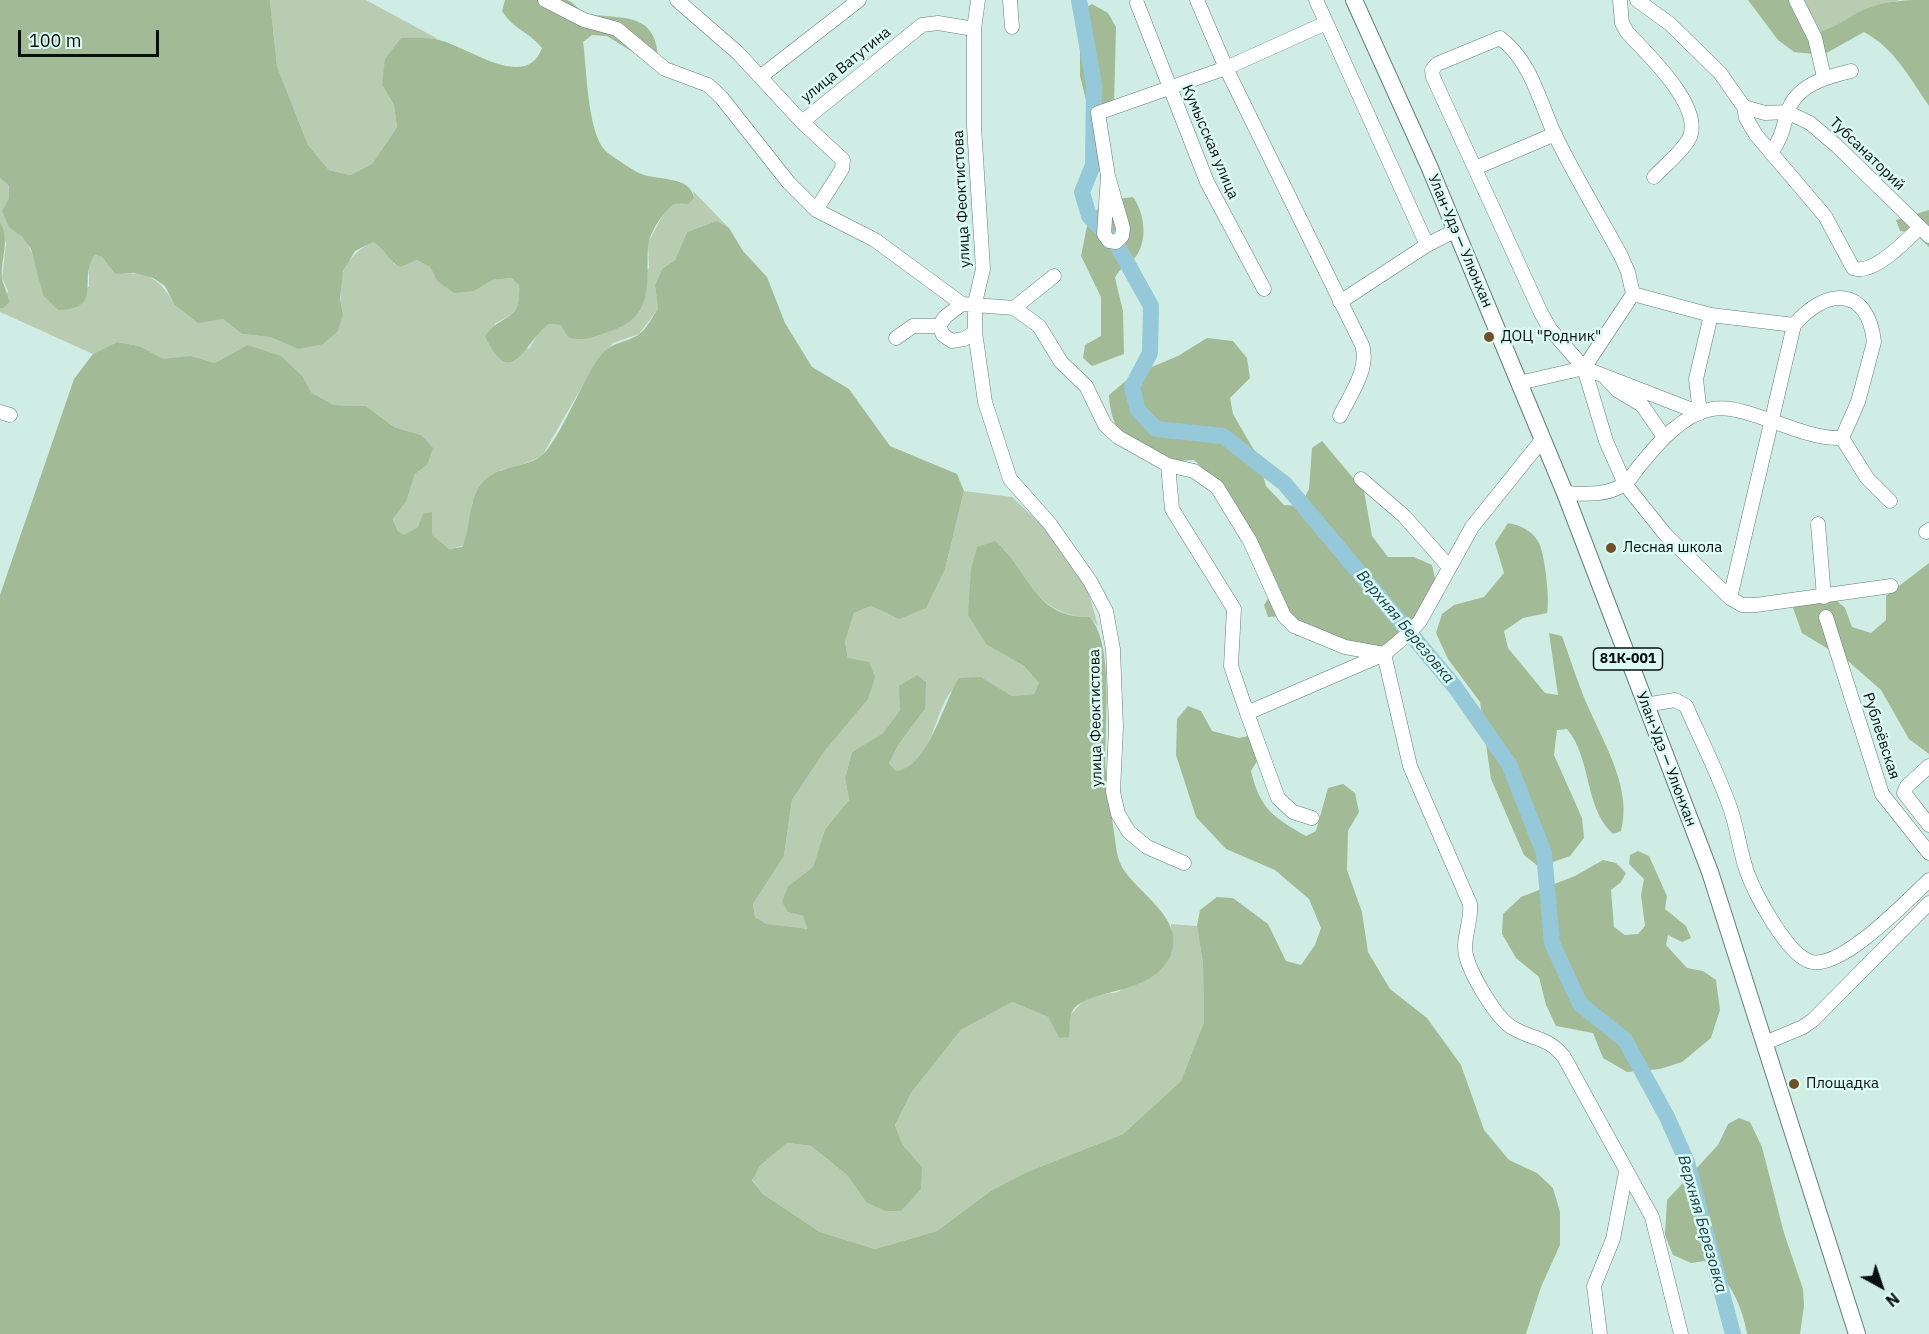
<!DOCTYPE html>
<html>
<head>
<meta charset="utf-8">
<style>
  body { margin:0 }
  #map { position:relative; width:1929px; height:1334px; overflow:hidden; background:#d0ede5; font-family:"IBM Plex Sans",sans-serif }
  canvas { display:block }
  .north { position:absolute; left:1851px; top:1256px; width:60px; height:60px; -webkit-text-stroke:4px #ddfaf2; paint-order:stroke; rotate:140deg; font-size:16px; font-weight:700; line-height:24px; text-align:center; color:#07100e }
  .north::after { content:''; display:block; margin:auto; width:21px; height:27px; background:#07100e; clip-path:polygon(50% 0,100% 100%,50% 72%,0 100%) }
  .scale { position:absolute; left:18px; top:30px; width:141px; height:27px; box-sizing:border-box; border:3px solid #07100e; border-top:0; padding-left:8px; font-size:18px; line-height:21px; white-space:nowrap; color:#07100e; -webkit-text-stroke:4px #ddfaf2; paint-order:stroke }
</style>
</head>
<body>
<div id="map">
<canvas width="1929" height="1334"></canvas>
<div class="north">N</div>
<div class="scale">100 m</div>
</div>
<script>
const ctx = document.querySelector('canvas').getContext('2d');
ctx.lineJoin = 'round';
function paint(path, color) {
  ctx.fillStyle = color;
  ctx.fill(path, 'evenodd');
}
function trace(path, color, width, dash) {
  ctx.strokeStyle = color;
  ctx.lineWidth = width;
  ctx.lineCap = dash ? 'butt' : 'round';
  ctx.setLineDash(dash || []);
  ctx.stroke(path);
}
function drawText(font, color, halo, rows, align = 'center') {
  ctx.font = font + ' "IBM Plex Sans",sans-serif';
  ctx.lineWidth = 5;
  ctx.setLineDash([]);
  ctx.textBaseline = 'middle';
  ctx.strokeStyle = halo;
  ctx.fillStyle = color;
  for (const [text, x, y, turn = 0] of rows) {
    ctx.save();
    ctx.translate(x, y);
    ctx.rotate((+turn || 0) * Math.PI / 180);
    ctx.textAlign = isNaN(turn) ? turn : align;
    if (halo) ctx.strokeText(text, 0, 0);
    ctx.fillText(text, 0, 0);
    ctx.restore();
  }
}
paint(new Path2D(`
  M270,0H366L438,39L401,38L382,85L394,105L397,127L372,164L350,175L329,170L308,145L277,66Z
  M1790,0H1900L1871,7L1835,28L1819,32Z
  M0,178L9,186V198L2,211C10,230 22,233 30,249C37,262 39,280 43,295L89,287V263L95,255L102,257L115,274C146,272 159,276 174,304L223,319L242,334L270,337L298,349L343,314C336,280 341,258 373,242L383,247L394,264L401,267L417,260L430,267L437,281L474,291L493,280L511,278L519,285C520,311 516,313 494,324L529,349L539,331L549,324L561,325L649,268L648,243L665,211L676,203L694,198L693,191L729,228L717,221L687,232L675,260L662,269L655,285L658,309L639,334L613,343L595,364L542,456L519,466L501,470L472,503L469,532L462,546L449,549L418,527L404,536L398,531L393,518L407,500L415,474L427,465L421,435L394,427L366,406L334,405L312,393L303,377L247,345L215,363L191,356L163,360L139,346L117,342L93,354L0,312V308H4L8,291L2,278L6,243L0,222Z
  M964,491L1012,497L1046,529L1086,583L1098,626L1090,617C1046,618 1025,582 1004,549L987,645L1024,666L1039,683L1034,694L1012,696L981,677C972,682 953,687 948,696C933,719 930,768 896,771L889,763L899,744L925,709L900,710L883,733L852,752L845,778L849,800L825,829L813,867L788,886V912L803,916L807,930L767,924L755,917L753,904L784,856L792,800L826,749L848,658L845,642L854,613L871,606L899,619L945,569Z
  M1171,924L1197,926L1203,964L1204,1022L1181,1081L1123,1134L1027,1172L992,1190L937,1231L875,1249L820,1232L763,1194L752,1179L760,1166L787,1143L811,1146L847,1175L866,1202L922,1167L902,1144L895,1125L911,1093L961,1030L1012,1002L1048,1017L1059,1038L1072,1013L1087,997L1118,992L1172,953Z`), '#b9ccb1');
paint(new Path2D(`
  M0,0H270L277,66L308,145L329,170L350,175L372,164L397,127L394,105L382,85L385,59L401,38C413,38 428,37 439,40C469,47 526,92 542,48C527,30 514,30 502,11L505,0C523,0 551,0 567,0C574,2 579,11 586,13C615,21 655,8 658,56L647,61L607,36L592,35L583,42C587,68 587,137 608,153C618,160 629,168 639,173C655,181 691,175 694,198L688,204C684,204 678,203 675,204C664,209 649,234 648,246C646,286 655,317 608,332C593,337 583,342 568,337L561,325L549,324C525,340 512,394 485,336C504,311 521,324 519,285L511,278L493,280L474,291L454,293L437,281L430,267L417,260L401,267C389,263 386,249 373,242L355,251L343,271L340,298L343,314L338,331L323,344L298,349L270,337L242,334L223,319L198,323L174,304L165,286L153,278L134,273L115,274L102,257L95,255C77,278 105,309 58,310L43,295L31,249L22,237L9,227L2,211L9,198V186L0,178Z
  M1748,0H1790L1819,32C1839,27 1853,13 1871,7C1890,0 1910,0 1929,0V106C1910,78 1894,48 1864,32L1823,55L1794,52L1778,40Z
  M1092,4L1108,13L1116,27L1114,107L1103,118L1089,112L1080,76V11Z
  M1133,197C1144,212 1148,238 1137,255C1130,265 1123,263 1115,278L1123,311L1124,354L1092,366L1083,358L1085,345L1101,336V297L1081,256L1089,216L1110,200Z
  M1929,210V247L1914,233L1900,231L1896,220Z
  M717,221L729,228L743,251L767,277L785,323L812,367L849,389L890,446L957,474L964,491L945,569L926,608L899,619L871,606L854,613L845,642L848,658L869,662L875,677L868,699L826,749L792,800L784,856L753,904L755,917L767,924L807,929L803,916L788,912L782,902L788,886L813,867L825,829L849,800L845,778L852,752L883,733L900,710L899,686L917,675L926,682L925,709L899,744L889,763L896,771C928,768 943,703 959,678L981,677L1012,696L1034,694L1039,683L1024,666L987,645L968,615L971,569L977,547L995,541C1029,570 1033,618 1090,617C1116,648 1103,732 1106,773C1108,793 1111,812 1114,832C1116,844 1116,856 1122,867C1137,893 1185,918 1171,954C1154,999 1079,986 1071,1015C1069,1022 1070,1030 1069,1037L1059,1038L1048,1017L1012,1002L961,1030L911,1093L895,1125L902,1144L922,1167L921,1189L901,1211H885L866,1202L847,1175L811,1146L787,1143L760,1166L752,1180L763,1194L820,1232L875,1249L937,1231L992,1190L1027,1172L1123,1134L1181,1081L1204,1022L1203,964L1197,926L1200,910L1217,897L1233,898L1268,924L1286,961L1301,965L1315,945L1321,928L1309,899L1275,870L1226,849L1196,817L1176,755L1177,719L1188,706L1201,711L1212,731L1239,738L1257,734L1262,753L1251,771C1260,809 1274,818 1306,836L1316,831L1328,788L1343,784L1355,793L1359,812L1348,831L1347,870L1362,912L1368,952L1390,989L1427,1018L1461,1065L1484,1130L1509,1160L1537,1173L1553,1188L1560,1212V1245L1541,1287L1526,1334H0V595L74,379L93,354L117,342L139,346L163,359L191,356L215,363L247,345L281,356L303,377L312,393L334,405L366,406L394,427L421,435L433,448L427,465L415,474L407,500L393,519L398,531L404,535L418,527L423,514L432,512V535L449,549L462,547C472,526 467,500 483,482C499,465 523,469 541,456C557,444 581,385 594,365C611,339 617,347 638,335C646,330 652,317 658,309L655,285L662,269L675,260L687,232Z
  M0,222C11,242 0,259 2,279C4,287 8,293 9,302L4,308H0Z
  M1207,338L1233,341L1247,358L1250,378L1230,398L1233,414L1258,457L1266,486L1284,505L1300,506L1309,489L1312,448L1322,441L1364,491L1372,536L1388,557H1414L1432,565L1436,583C1412,623 1391,660 1338,651C1331,650 1326,641 1319,639C1313,636 1303,636 1296,636L1284,616L1268,617L1264,605L1275,588L1225,489L1194,460C1184,460 1170,463 1160,461C1127,452 1110,427 1109,395L1133,375L1178,356Z
  M1508,523C1520,525 1533,531 1539,543C1545,555 1550,600 1547,613L1523,618L1504,631L1508,648L1545,693L1558,695L1549,633L1562,636C1571,661 1579,687 1590,711C1606,747 1632,790 1621,831L1613,834C1584,808 1592,759 1567,729L1557,730L1554,755L1582,818L1584,838L1570,856L1539,867L1524,855L1491,779L1480,702L1448,659L1436,633L1442,614L1454,605L1484,597L1504,573L1495,543Z
  M1929,563V754L1909,739L1881,690L1848,661L1802,633L1793,608L1803,597L1827,592L1845,608L1852,627L1871,633L1886,620V596Z
  M1638,851L1649,856L1667,896L1665,909L1686,926L1691,938L1682,942L1668,935L1666,945L1687,968L1703,971L1716,980L1720,1010L1711,1038L1682,1062L1660,1069L1627,1072L1603,1058L1593,1033L1556,1026L1546,1005L1539,977L1516,958L1502,934L1503,914L1521,897L1575,876L1603,860L1616,863L1626,873L1621,882L1611,890L1614,927L1625,935L1638,934L1645,926L1641,895L1644,879L1629,864L1630,855Z
  M1739,1118L1750,1122L1762,1147L1784,1233L1803,1289L1804,1306L1800,1334H1747C1743,1307 1728,1275 1704,1261L1691,1263L1673,1255L1665,1235L1667,1200L1718,1145L1728,1124Z`), '#a2bb96');
trace(new Path2D(`
  M1079,0L1094,85L1093,165L1082,192L1089,216L1117,245L1151,306L1150,353L1132,387L1138,410L1156,429L1223,436L1285,484L1455,687L1509,764L1544,853L1552,943L1580,1004L1625,1040L1667,1117L1687,1162L1733,1334`), '#95c8d8', 16);
const minor = new Path2D(`
  M545,0L584,20L617,29L665,69L708,85L721,97L789,183L816,210L875,240L962,304L1014,308L1054,276
  M677,0L738,53L802,122L922,25L938,23L974,29
  M978,0L974,29V126L983,269L975,303V332L985,402L1010,479L1050,524L1090,581L1106,611L1113,649L1116,727L1113,792L1118,814L1129,832L1147,847L1184,863
  M1010,0L1012,27
  M1197,0L1226,68L1362,345C1370,368 1350,395 1340,416
  M1316,0L1427,245
  M1620,0L1622,23L1627,32C1646,53 1705,107 1689,139C1681,153 1665,165 1654,177
  M1637,0L1670,24L1720,73L1744,107L1746,118L1756,135L1825,216L1853,268C1873,276 1907,240 1920,227
  M1796,0L1815,38L1824,77
  M1137,3L1207,182L1264,289
  M760,77L859,0
  M1744,107L1765,113L1787,112L1810,123L1837,146L1929,236
  M802,122L843,160L842,169L816,210
  M1771,153C1781,139 1783,129 1787,114C1795,85 1826,77 1851,71
  M1475,168L1555,134
  M1108,176L1123,228L1122,236L1116,242L1109,241L1104,234L1108,176L1098,113L1226,68L1326,23
  M1633,294L1628,272L1621,256C1599,215 1574,175 1554,133C1539,100 1531,61 1500,38L1437,64L1432,70L1433,77L1541,313L1550,329L1584,368L1606,441L1625,484L1665,534L1730,598L1742,605H1756L1891,586
  M1340,302L1427,245L1456,230
  M962,304L945,317L939,326L943,335L952,341L964,339L975,332
  M1014,308L1039,326L1061,362L1086,386L1105,425L1118,437L1168,465L1194,471L1217,487L1250,541L1284,616L1294,626L1345,647L1384,654
  M896,338L913,326H939
  M1584,368L1633,294L1711,315L1794,325
  M1606,378L1617,390L1642,405L1664,437
  M1519,383L1584,368L1700,413
  M0,412L10,415
  M1700,413L1696,379L1711,315
  M1542,440L1472,527L1420,621L1408,634L1384,654L1410,766L1470,904C1472,921 1462,939 1466,955C1470,973 1496,1019 1513,1028C1533,1040 1547,1036 1564,1057L1652,1217L1681,1334
  M1168,465L1172,509L1234,609L1231,666L1247,713L1384,654
  M1361,479L1404,516L1449,567
  M1565,493C1585,494 1605,496 1623,485C1630,481 1635,471 1641,464C1659,442 1682,415 1712,409C1748,403 1800,440 1842,438
  M1818,524L1824,597
  M1926,532L1929,530
  M1730,598L1794,325C1825,288 1868,285 1874,342L1858,402L1842,438L1867,478L1890,501
  M1826,617L1882,794L1929,853
  M1645,705L1675,700L1686,706C1700,738 1716,769 1728,802C1737,824 1739,849 1747,872C1755,894 1788,957 1812,962C1843,968 1907,901 1929,880
  M1247,713L1278,798L1293,812L1312,818
  M1929,766L1907,786L1904,793L1929,825
  M1765,1043L1803,1027L1813,1020L1929,903
  M1600,1334L1594,1286L1613,1239L1626,1172`);
const major = new Path2D(`
  M1354,0L1429,166L1565,493L1710,872L1857,1334`);
trace(minor, '#647e78', 15);
trace(major, '#647e78', 18);
trace(minor, '#fff', 14);
trace(major, '#fff', 16);
for (const [x, y, r, color] of [
  [1489,337,6,"#705026"],
  [1611,548,6,"#705026"],
  [1794,1084,6,"#705026"]
]) {
  const dot = new Path2D();
  dot.arc(x, y, r, 0, 2 * Math.PI);
  ctx.fillStyle = color;
  ctx.fill(dot);
  trace(dot, '#ddfaf2', 2);
}
for (const [x, y, w] of [
  [1628,659,69]
]) {
  const box = new Path2D();
  box.roundRect(x - w / 2, y - 11, w, 22, 4.5);
  ctx.fillStyle = '#ddfaf2';
  ctx.fill(box);
  trace(box, '#07100e', 1.5);
}
drawText('bold 14px', '#07100e', null, [
  ["81К-001",1628,659]
]);
drawText('15px', '#07100e', '#ddfaf2', [
  ["улица Ватутина",846,65,-39],
  ["Кумысская улица",1210,142,67],
  ["Тубсанаторий",1867,154,44],
  ["улица Феоктистова",962,199,-93],
  ["Улан-Удэ — Улюнхан",1460,241,67],
  ["улица Феоктистова",1096,718,-91],
  ["Рублеёвская",1881,736,72],
  ["Улан-Удэ — Улюнхан",1666,759,69]
]);
drawText('15px', '#07100e', '#ddfaf2', [
  ["ДОЦ \"Родник\"",1501,337],
  ["Лесная школа",1623,548],
  ["Площадка",1806,1084]
], 'left');
drawText('italic 16px', '#164350', '#ddfaf2', [
  ["Верхняя Березовка",1405,627,50],
  ["Верхняя Березовка",1702,1224,74]
]);
</script>
</body>
</html>
